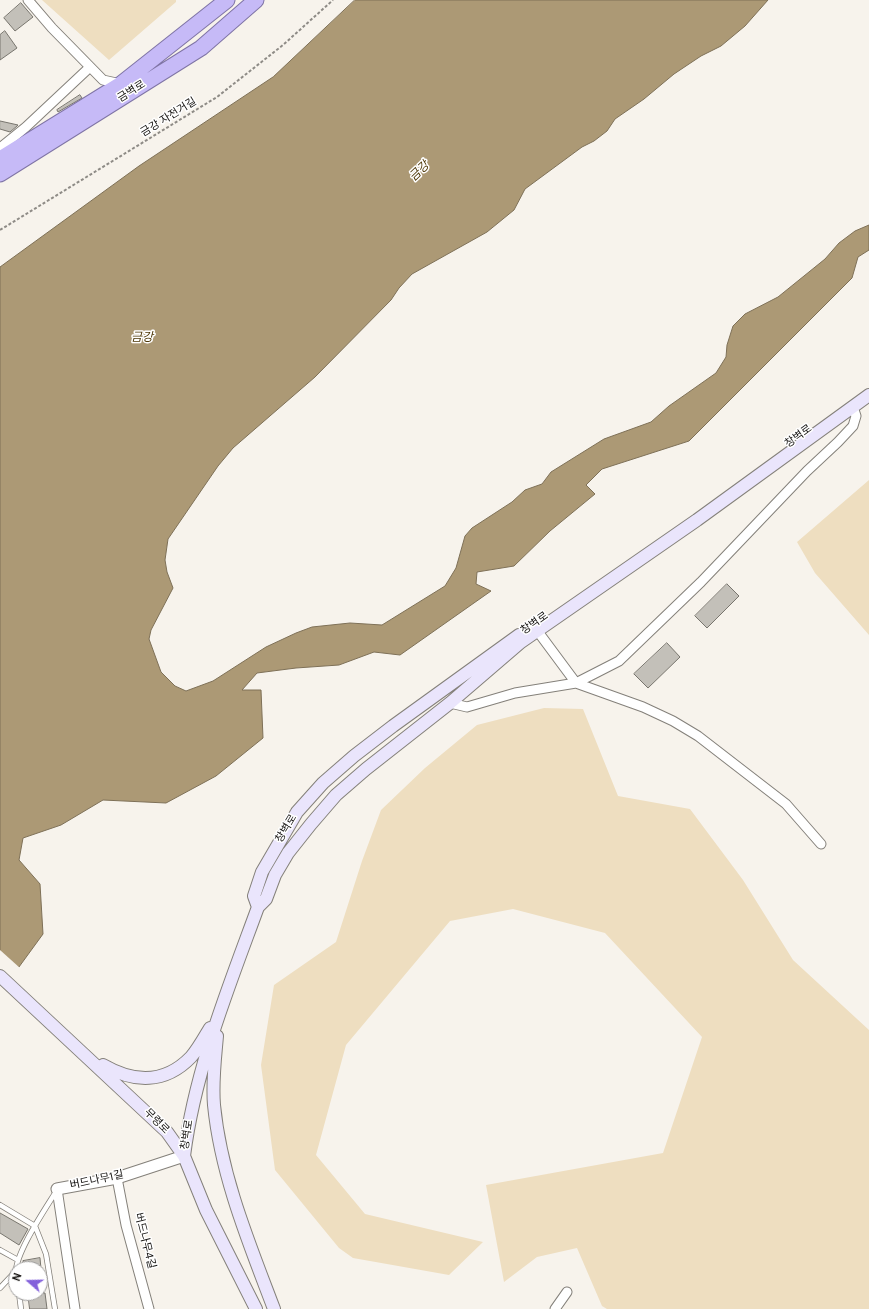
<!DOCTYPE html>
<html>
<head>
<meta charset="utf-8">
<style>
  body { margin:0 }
  #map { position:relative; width:869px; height:1309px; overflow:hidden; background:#f7f3ec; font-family:Overpass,sans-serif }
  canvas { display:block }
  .north { position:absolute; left:8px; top:1261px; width:40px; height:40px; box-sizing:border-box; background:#fff; border:1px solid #a1a09f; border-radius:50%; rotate:290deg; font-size:11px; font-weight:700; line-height:16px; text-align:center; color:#141210 }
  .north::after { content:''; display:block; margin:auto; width:14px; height:18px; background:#8361db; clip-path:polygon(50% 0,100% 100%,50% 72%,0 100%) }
</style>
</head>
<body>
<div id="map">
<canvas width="869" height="1309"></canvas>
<div class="north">N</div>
</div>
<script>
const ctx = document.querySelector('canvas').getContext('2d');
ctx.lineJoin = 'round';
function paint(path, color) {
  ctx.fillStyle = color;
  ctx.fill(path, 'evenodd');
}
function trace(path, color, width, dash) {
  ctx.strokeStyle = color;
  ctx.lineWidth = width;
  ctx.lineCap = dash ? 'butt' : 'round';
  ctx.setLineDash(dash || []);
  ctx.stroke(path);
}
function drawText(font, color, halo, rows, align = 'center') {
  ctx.font = font + ' Overpass,"Noto Sans KR",sans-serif';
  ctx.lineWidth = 3;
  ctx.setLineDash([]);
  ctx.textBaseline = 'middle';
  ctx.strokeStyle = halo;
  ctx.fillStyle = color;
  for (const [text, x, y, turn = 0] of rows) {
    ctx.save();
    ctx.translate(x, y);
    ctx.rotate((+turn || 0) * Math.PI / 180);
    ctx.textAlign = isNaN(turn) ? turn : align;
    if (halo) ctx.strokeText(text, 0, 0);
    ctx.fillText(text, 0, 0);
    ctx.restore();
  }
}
paint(new Path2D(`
  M42,0H176V2L109,60Z
  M869,480V635L815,573L797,542Z
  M544,708L583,709L618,796L690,809L743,880L793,960L869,1030V1309H607L602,1306L577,1248L537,1257L504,1282L486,1185L663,1153L702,1037L605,933L513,909L450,921L346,1045L316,1155L365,1214L483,1242L449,1275L353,1258L339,1248L275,1170L261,1065L274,985L336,942L362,861L381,810L425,768L477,725Z`), '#eedec0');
const water = new Path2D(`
  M355,0H768L745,26L721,46L701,56L674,74L644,99L615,119L607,131L594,141L582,147L525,189L514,210L487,232L412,274L399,288L391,300L315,377L233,448L218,466L168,539L165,560L167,572L173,588L151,630L149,639L161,672L175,686L186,691L213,681L266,647L296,633L312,627L350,623L382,625L445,586L456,568L465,536L472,528L512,502L525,490L542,484L551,472L604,439L651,422L669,406L716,373L726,357L727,345L733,326L745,314L778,297L825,259L839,243L855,231L869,225V250L858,257L852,278L689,441L602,469L586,485L595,494L550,531L514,566L477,572L476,584L491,591L400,655L374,652L339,665L296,668L257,673L242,690H261L263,738L216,776L166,803L103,800L61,825L23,838L19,860L40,884L43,934L0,993V267L139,166L273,77Z`);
paint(water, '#ac9975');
trace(water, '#7e7057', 1);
paint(new Path2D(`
  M0,950L20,968L0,995Z`), '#f7f3ec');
const building = new Path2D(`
  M21,3L33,17L15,31L4,18Z
  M5,31L17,48L0,60V35Z
  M80,95L82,98L58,112L57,110Z
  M0,121L18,125L17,126L10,132L0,129Z
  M727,584L739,596L707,628L695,616Z
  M667,643L680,657L648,688L634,674Z
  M0,1213L28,1229L19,1245L0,1233Z
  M40,1258L41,1269H24L23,1261Z
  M28,1293H45L47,1309H30Z`);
paint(building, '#c3c0b9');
trace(building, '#78756e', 1);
const service = new Path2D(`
  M0,1205L35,1226L46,1254L55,1309
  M0,1250L18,1260
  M16,1275C13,1256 46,1208 57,1190
  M0,1288L15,1272
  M19,1293L21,1309`);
const minor = new Path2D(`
  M28,0L52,28L103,80L121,84
  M0,148L26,127L90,67
  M533,625L576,683L643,707L673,721L698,736L786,804L821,844
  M450,703L467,707L515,693L576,683L619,661L701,582L807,471L838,442L853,426L856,416L853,407
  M117,1178L126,1225L149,1309
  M57,1189L75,1309
  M555,1309L567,1292`);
const tertiary = new Path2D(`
  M57,1189L117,1178L184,1156`);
const secondary = new Path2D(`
  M258,907L254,896L262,872L297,812L323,783L354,756L393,726L519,635
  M0,976L167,1132L184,1156L206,1210L256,1309
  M217,1036C215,1059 212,1082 214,1105C221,1176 249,1243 274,1309
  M103,1065C134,1083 165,1084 191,1057C198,1049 204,1038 210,1028
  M184,1156C195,1070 228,989 258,907L266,899L275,875L288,853L311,824L336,795L366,769L450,703L521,642L697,520L869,395`);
const trunk = new Path2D(`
  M0,159L121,84L227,0
  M0,174L201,48L256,0`);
trace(service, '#84807a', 6);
trace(minor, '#84807a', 11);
trace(tertiary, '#84807a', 13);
trace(secondary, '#84807a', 14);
trace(trunk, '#7f74a5', 17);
trace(new Path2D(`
  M0,230L217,97L283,45L333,0`), '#8e8b86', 2, [3, 2]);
trace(service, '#fff', 4.5);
trace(minor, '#fff', 9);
trace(tertiary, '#fff', 11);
trace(secondary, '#eae5fc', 12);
trace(trunk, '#c6baf7', 15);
drawText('11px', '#141210', '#fff', [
  ["금벽로",132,92,-32],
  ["금강 자전거길",169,118,-32],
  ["창벽로",799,437,-36],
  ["창벽로",535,624,-35],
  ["창벽로",287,829,-59],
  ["무령로",156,1122,45],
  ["창벽로",188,1135,-81],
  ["버드나무1길",97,1181,-12],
  ["버드나무4길",144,1241,76]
]);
drawText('italic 12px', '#4c3605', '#fff', [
  ["금강",420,172,-44],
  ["금강",142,339]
]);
</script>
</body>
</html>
